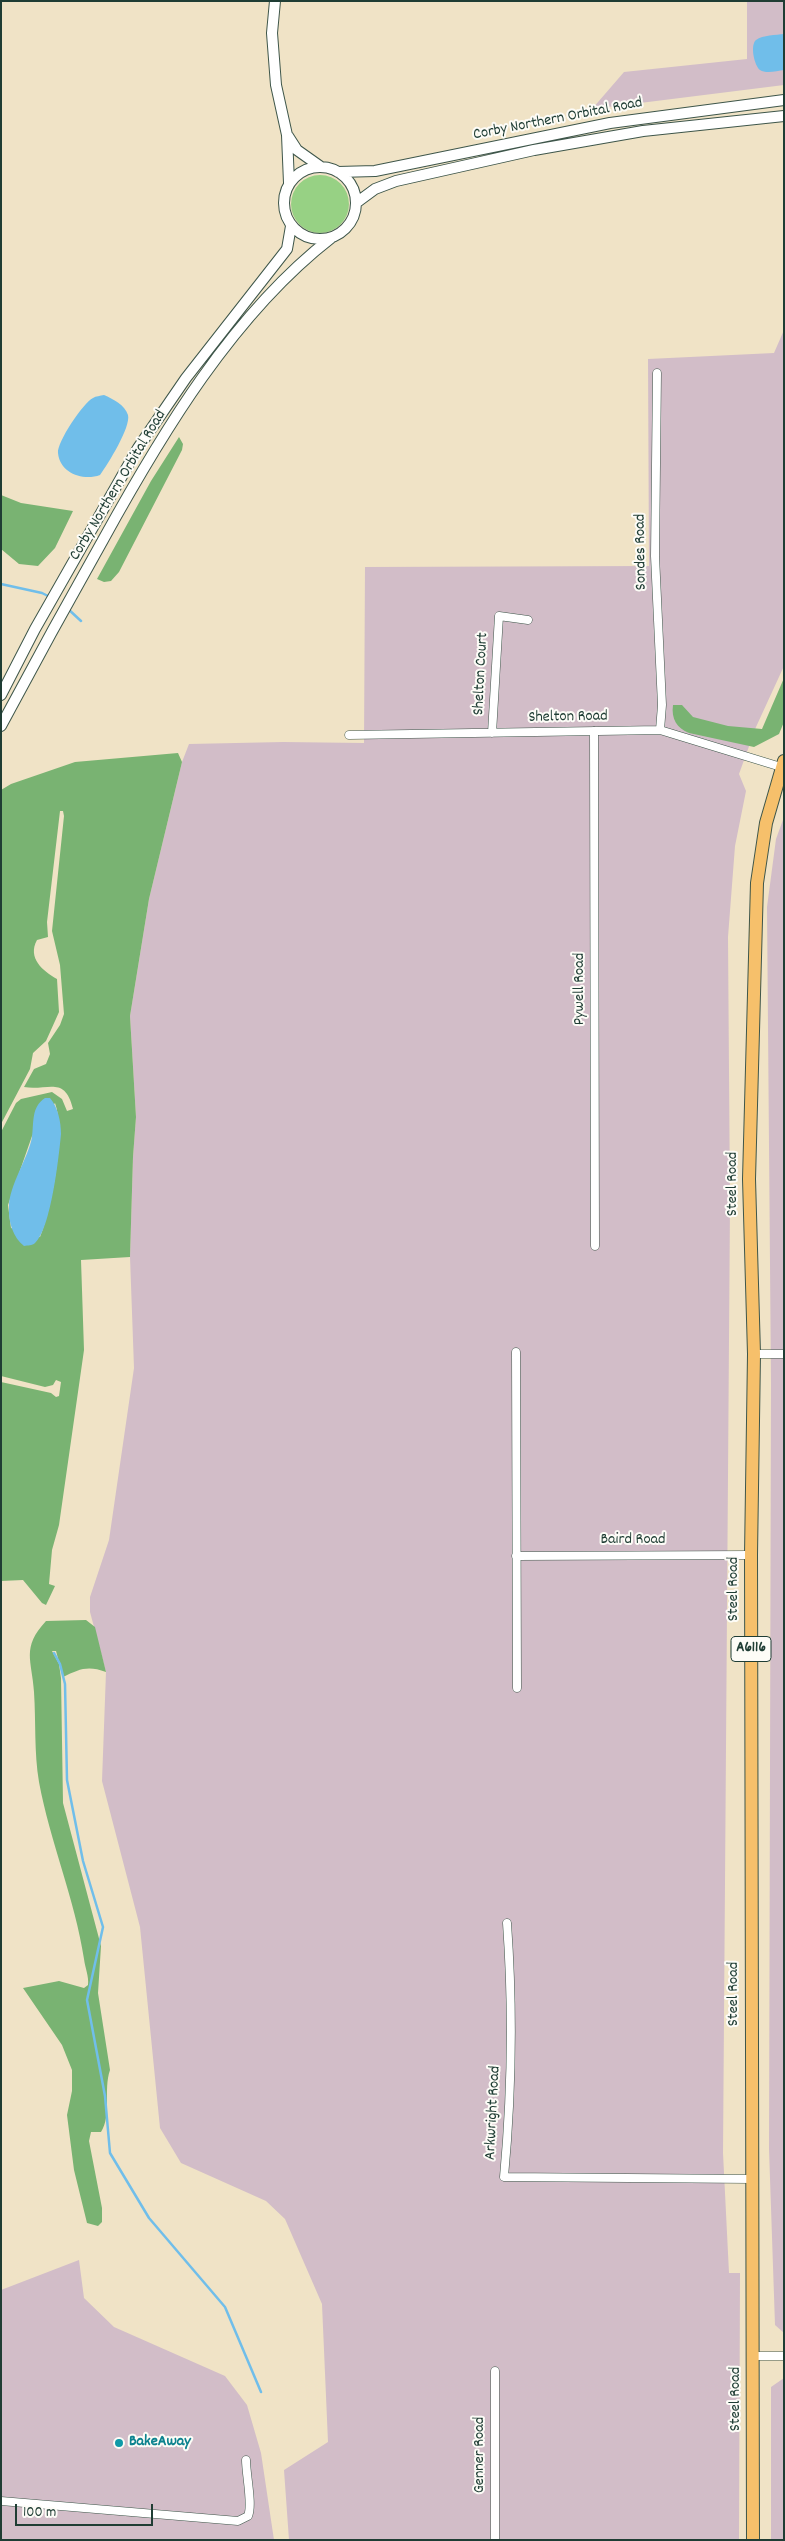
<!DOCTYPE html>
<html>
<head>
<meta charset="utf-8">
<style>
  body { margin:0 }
  #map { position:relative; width:785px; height:2541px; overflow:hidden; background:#f0e3c6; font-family:Dekko,sans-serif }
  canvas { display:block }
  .frame { position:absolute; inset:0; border:2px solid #1f3d34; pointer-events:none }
  .scale { position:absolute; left:15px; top:2504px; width:138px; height:22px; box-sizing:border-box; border:2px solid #1f3d34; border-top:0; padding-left:6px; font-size:15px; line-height:18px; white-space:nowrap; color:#1f3d34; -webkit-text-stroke:4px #fdfcf7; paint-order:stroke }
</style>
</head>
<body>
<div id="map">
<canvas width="785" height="2541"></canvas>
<div class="frame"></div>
<div class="scale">100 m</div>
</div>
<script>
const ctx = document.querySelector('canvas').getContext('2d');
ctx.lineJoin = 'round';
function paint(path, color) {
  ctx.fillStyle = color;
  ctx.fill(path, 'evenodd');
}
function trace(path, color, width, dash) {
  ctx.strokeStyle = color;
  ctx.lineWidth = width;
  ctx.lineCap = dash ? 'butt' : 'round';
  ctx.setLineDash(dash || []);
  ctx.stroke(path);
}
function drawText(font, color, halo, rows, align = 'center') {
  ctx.font = font + ' Dekko,sans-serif';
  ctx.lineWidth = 4;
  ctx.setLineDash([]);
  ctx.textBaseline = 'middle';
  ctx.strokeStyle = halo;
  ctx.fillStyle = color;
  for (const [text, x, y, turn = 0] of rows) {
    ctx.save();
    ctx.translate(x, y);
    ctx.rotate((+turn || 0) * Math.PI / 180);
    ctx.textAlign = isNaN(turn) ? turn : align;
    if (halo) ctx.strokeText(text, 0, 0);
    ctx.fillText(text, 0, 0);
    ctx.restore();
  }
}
paint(new Path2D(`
  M747,1H784V85L592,109L624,72L747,59Z
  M784,330V666L756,727L739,774L746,791L735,846L728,937L730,1204L723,2153L729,2273H740L739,2540H289L284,2470L328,2442L322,2304L285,2219L266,2201L181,2163L160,2128L140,1927L102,1781L106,1672L90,1612V1597L109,1540L134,1368L130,1257L133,1157L136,1117L130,1016L149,899L182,762L189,744L283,742L364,743L365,567L649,566L648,359L774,353Z
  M784,817V2333L775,2325L769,2149L771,1383L767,907L776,839Z
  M79,2260L84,2298L114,2327L225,2376L247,2405L261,2453L274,2540H1V2290Z
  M784,2378V2540H771V2387Z`), '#d2bdc8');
paint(new Path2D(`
  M291 204a29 29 0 1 1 58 0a29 29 0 1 1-58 0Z`), '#97d184');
paint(new Path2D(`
  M179,437L183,444L182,450L119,572L111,581L104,582L97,579L151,481Z
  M1,495L21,503L73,511L55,548L38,566L19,564L1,549Z
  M784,678V722L779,734L754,747L689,733C677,728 671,719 673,705H682L693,717L728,726L762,729Z
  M178,753L182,762L149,899L130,1016L136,1117L133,1157L130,1257L81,1260L84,1350L59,1525L52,1550L49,1584L55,1586L46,1605L42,1603L23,1580L1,1581V1382L51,1393L56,1397L59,1396L61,1382L56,1380L53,1385L45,1387L1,1376V1132L16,1103L21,1099L52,1092L62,1099L67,1111L73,1109C65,1075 48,1091 24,1087L34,1069L46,1064L50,1054L48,1043L60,1025L64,1014L60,965L52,931L64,816L63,811H60L47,922L48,937L37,940C27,958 43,971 57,979L59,1012L55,1021L46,1041L33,1053L30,1069L1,1124V790L11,784L75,762ZM55,1103C66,1133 52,1207 40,1237L11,1228L8,1205L32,1136Z
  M86,1620L95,1627L106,1672C88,1665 79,1669 63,1677L56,1651H52L59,1664L61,1678L63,1803L101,1946L98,1993L110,2070C103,2090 112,2115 101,2132H91L89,2141L102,2208V2222L98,2226L87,2223L74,2170L67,2115L72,2091V2070L62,2045L23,1988L59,1981L84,1988L88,1985C89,1976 85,1968 84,1959C75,1899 50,1842 39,1782C34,1752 36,1722 34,1692C32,1660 21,1648 46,1621Z`), '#79b372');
paint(new Path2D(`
  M784,34V70C777,71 766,74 760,70C754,65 750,45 756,40C763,35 776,35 784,34Z
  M104,395C113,399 125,405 128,415C131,427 108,464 100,475C84,481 60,474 58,453C57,442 83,403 93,398C96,396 100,396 104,395Z
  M45,1098H50C58,1107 61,1122 61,1134C59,1156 51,1229 35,1243C32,1246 28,1245 24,1246C13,1238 8,1221 9,1207C9,1185 28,1159 32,1137C34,1123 31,1107 45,1098Z`), '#70beea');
trace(new Path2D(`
  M1,584L42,593L50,597
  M67,608L81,621
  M54,1653L60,1664L65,1684L67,1780L83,1861L103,1927L87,2000L105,2096L110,2153L149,2218L225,2307L261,2392`), '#70beea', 2.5);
const minor = new Path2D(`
  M657,373L655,556L662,705L660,730
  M594,731L595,1246
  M492,733L499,616L528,620
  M349,735L660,730L781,767
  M516,1352L517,1688
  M754,1354H784
  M516,1556L751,1555
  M507,1923C513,2007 512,2092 504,2177L751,2179
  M753,2356H784
  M495,2371V2540
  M1,2501L238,2521L248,2516C253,2505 246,2475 246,2460`);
const tertiary = new Path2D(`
  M275,1L272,33L276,85L287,135L289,183
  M288,136L297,150L321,167
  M284 203a36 36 0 1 1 72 0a36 36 0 1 1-72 0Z
  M338,172L375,171L610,123L784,100
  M356,203L375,189L396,181L534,150L643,131L784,116
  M1,695L35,629L138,448L186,378L287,249L291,226
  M1,726C34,664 68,602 103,540C162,433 233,314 331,238`);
const primary = new Path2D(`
  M753,2540L751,1555L754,1354L749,1179L757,883L766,823L784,761`);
trace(minor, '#3e564a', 9);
trace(tertiary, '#3e564a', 12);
trace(primary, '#3e564a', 14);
trace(minor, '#fff', 8);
trace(tertiary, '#fff', 10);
trace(primary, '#f6c06b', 12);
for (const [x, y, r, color] of [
  [119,2443,5,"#0f9aa8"]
]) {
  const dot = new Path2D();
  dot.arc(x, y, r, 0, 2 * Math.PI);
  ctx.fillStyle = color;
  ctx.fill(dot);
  trace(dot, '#fdfcf7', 2);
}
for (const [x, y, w] of [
  [751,1649,40]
]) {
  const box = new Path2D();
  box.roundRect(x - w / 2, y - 12.5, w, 25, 4);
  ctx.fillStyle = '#fdfcf7';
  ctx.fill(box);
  trace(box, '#1f3d34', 1);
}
drawText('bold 15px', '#1f3d34', null, [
  ["A6116",751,1649]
]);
drawText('16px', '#1f3d34', '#fdfcf7', [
  ["Corby Northern Orbital Road",558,120,-11],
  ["Corby Northern Orbital Road",119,486,-59],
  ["Sondes Road",642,552,-91],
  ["Shelton Court",482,674,-87],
  ["Shelton Road",568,718,-1],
  ["Pywell Road",581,989,-90],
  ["Steel Road",734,1184,-90],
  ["Baird Road",633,1541],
  ["Steel Road",735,1589,-90],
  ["Steel Road",735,1994,-90],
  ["Arkwright Road",494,2113,-87],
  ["Steel Road",737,2399,-90],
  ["Genner Road",481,2455,-90]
]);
drawText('bold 16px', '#0d838f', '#fdfcf7', [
  ["BakeAway",129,2443]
], 'left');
</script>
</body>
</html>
